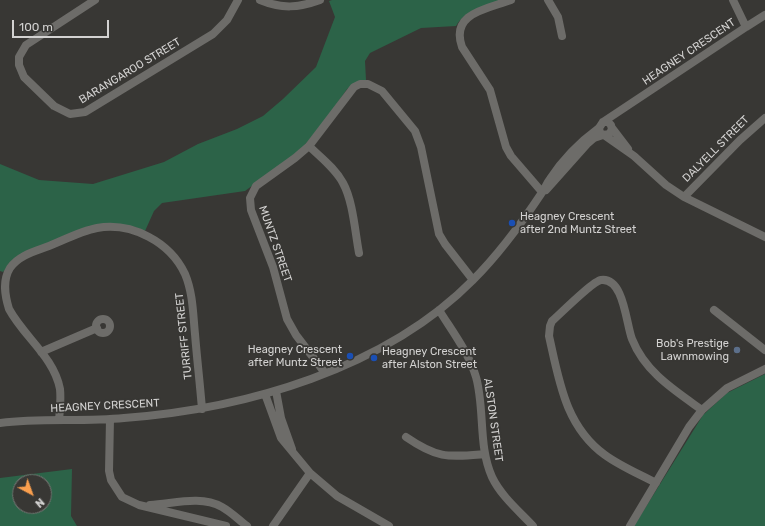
<!DOCTYPE html>
<html>
<head>
<meta charset="utf-8">
<style>
  body { margin:0 }
  #map { position:relative; width:765px; height:526px; overflow:hidden; background:#383734; font-family:Rubik,sans-serif }
  canvas { display:block }
  .north { position:absolute; left:12px; top:474px; width:40px; height:40px; box-sizing:border-box; background:#383734; border:1px solid #767573; border-radius:50%; rotate:139deg; font-size:11px; font-weight:700; line-height:16px; text-align:center; color:#d3d2d1 }
  .north::after { content:''; display:block; margin:auto; width:14px; height:18px; background:#fa9f4e; clip-path:polygon(50% 0,100% 100%,50% 72%,0 100%) }
  .scale { position:absolute; left:12px; top:20px; width:97px; height:18px; box-sizing:border-box; border:2px solid #d3d2d1; border-top:0; padding-left:5px; font-size:12px; line-height:14px; white-space:nowrap; color:#d3d2d1; -webkit-text-stroke:3px #383734; paint-order:stroke }
</style>
</head>
<body>
<div id="map">
<canvas width="765" height="526"></canvas>
<div class="north">N</div>
<div class="scale">100 m</div>
</div>
<script>
const ctx = document.querySelector('canvas').getContext('2d');
ctx.lineJoin = 'round';
function paint(path, color) {
  ctx.fillStyle = color;
  ctx.fill(path, 'evenodd');
}
function trace(path, color, width, dash) {
  ctx.strokeStyle = color;
  ctx.lineWidth = width;
  ctx.lineCap = dash ? 'butt' : 'round';
  ctx.setLineDash(dash || []);
  ctx.stroke(path);
}
function drawText(font, color, halo, rows, align = 'center') {
  ctx.font = font + ' Rubik,sans-serif';
  ctx.lineWidth = 3.5;
  ctx.setLineDash([]);
  ctx.textBaseline = 'middle';
  ctx.strokeStyle = halo;
  ctx.fillStyle = color;
  for (const [text, x, y, turn = 0] of rows) {
    ctx.save();
    ctx.translate(x, y);
    ctx.rotate((+turn || 0) * Math.PI / 180);
    ctx.textAlign = isNaN(turn) ? turn : align;
    if (halo) ctx.strokeText(text, 0, 0);
    ctx.fillText(text, 0, 0);
    ctx.restore();
  }
}
paint(new Path2D(`
  M332,0H502C486,6 465,10 456,26L421,28L370,53L365,61L366,80L354,84L347,89L325,121L303,147L290,158L245,191L162,203L154,211L145,231L135,227L107,224L12,262L3,272L0,271V164L39,180L93,184L164,162L198,144L237,129L263,116L283,99L316,67L335,17L329,1Z
  M765,374V526H634L703,415L727,393Z
  M72,469L71,516L77,526H0V478ZM20,482H44V506H20Z`), '#2c6348');
trace(new Path2D(`
  M95,0L26,45L19,57V65L24,77L54,106L70,114L85,112L213,34L227,20L238,0
  M260,0C282,9 298,8 320,0
  M511,0C487,9 450,13 462,47L490,90L506,147L511,156L542,192
  M548,0L558,17L562,36
  M733,0L746,27
  M603,122H608L611,125L612,130L609,134L604,135L600,133L599,128L603,122L746,27L765,15
  M612,128L628,149
  M604,135L634,156L666,185L684,197L765,237
  M309,146C320,157 335,168 343,183C353,201 355,232 359,253
  M546,190L587,144L594,138L603,135
  M684,197L740,140L765,118
  M439,310C452,331 469,353 476,377C485,409 478,446 492,477C501,496 519,511 533,526
  M714,310L765,350
  M96 326a7 7 0 1 1 14 0a7 7 0 1 1-14 0Z
  M41,352L97,328
  M325,373L296,335L287,319L273,267L251,210L250,198L256,186L295,158L309,146L354,87L360,84H368L382,91L415,131L421,147L439,234L445,244L473,280
  M276,391L281,418L292,449
  M265,394L281,438L310,473L337,496L389,526
  M110,419L109,471L111,480L122,497L139,505L226,526
  M59,420C60,410 61,399 60,389C54,357 24,337 9,309C5,296 2,281 10,268C19,255 36,251 49,246C64,240 81,231 97,228C132,222 170,242 185,274C193,293 193,314 195,334C197,359 200,384 202,409
  M0,423C41,418 83,422 124,418C245,409 385,369 473,280C498,255 521,224 541,194C545,189 546,184 550,179C563,159 580,142 599,128
  M406,437C438,459 448,457 485,454
  M656,483C639,474 620,466 605,455C565,426 559,380 549,336L550,326L552,321C560,314 593,281 601,280C624,277 626,324 632,339C645,372 674,390 702,410
  M150,505C173,504 200,495 222,507C231,512 239,520 247,526
  M273,526L310,473
  M630,526L689,427L702,410L727,388L765,369`), '#6d6c69', 8);
for (const [x, y, r, color] of [
  [512,223,4,"#1a4fb4"],
  [737,350,4,"#5c6f8a"],
  [350,356,4,"#1a4fb4"],
  [374,358,4,"#1a4fb4"]
]) {
  const dot = new Path2D();
  dot.arc(x, y, r, 0, 2 * Math.PI);
  ctx.fillStyle = color;
  ctx.fill(dot);
  trace(dot, '#383734', 1.5);
}
drawText('11px', '#d3d2d1', '#383734', [
  ["HEAGNEY CRESCENT",689,52,-34],
  ["BARANGAROO STREET",130,71,-31],
  ["DALYELL STREET",716,149,-45],
  ["MUNTZ STREET",275,244,71],
  ["TURRIFF STREET",184,336,-96],
  ["HEAGNEY CRESCENT",105,406,-3],
  ["ALSTON STREET",493,420,82]
]);
drawText('11px', '#d3d2d1', '#383734', [
  ["Heagney Crescent",520,217],
  ["after 2nd Muntz Street",520,230],
  ["Bob's Prestige",729,344,"right"],
  ["Lawnmowing",729,357,"right"],
  ["Heagney Crescent",342,350,"right"],
  ["after Muntz Street",342,363,"right"],
  ["Heagney Crescent",382,352],
  ["after Alston Street",382,365]
], 'left');
</script>
</body>
</html>
